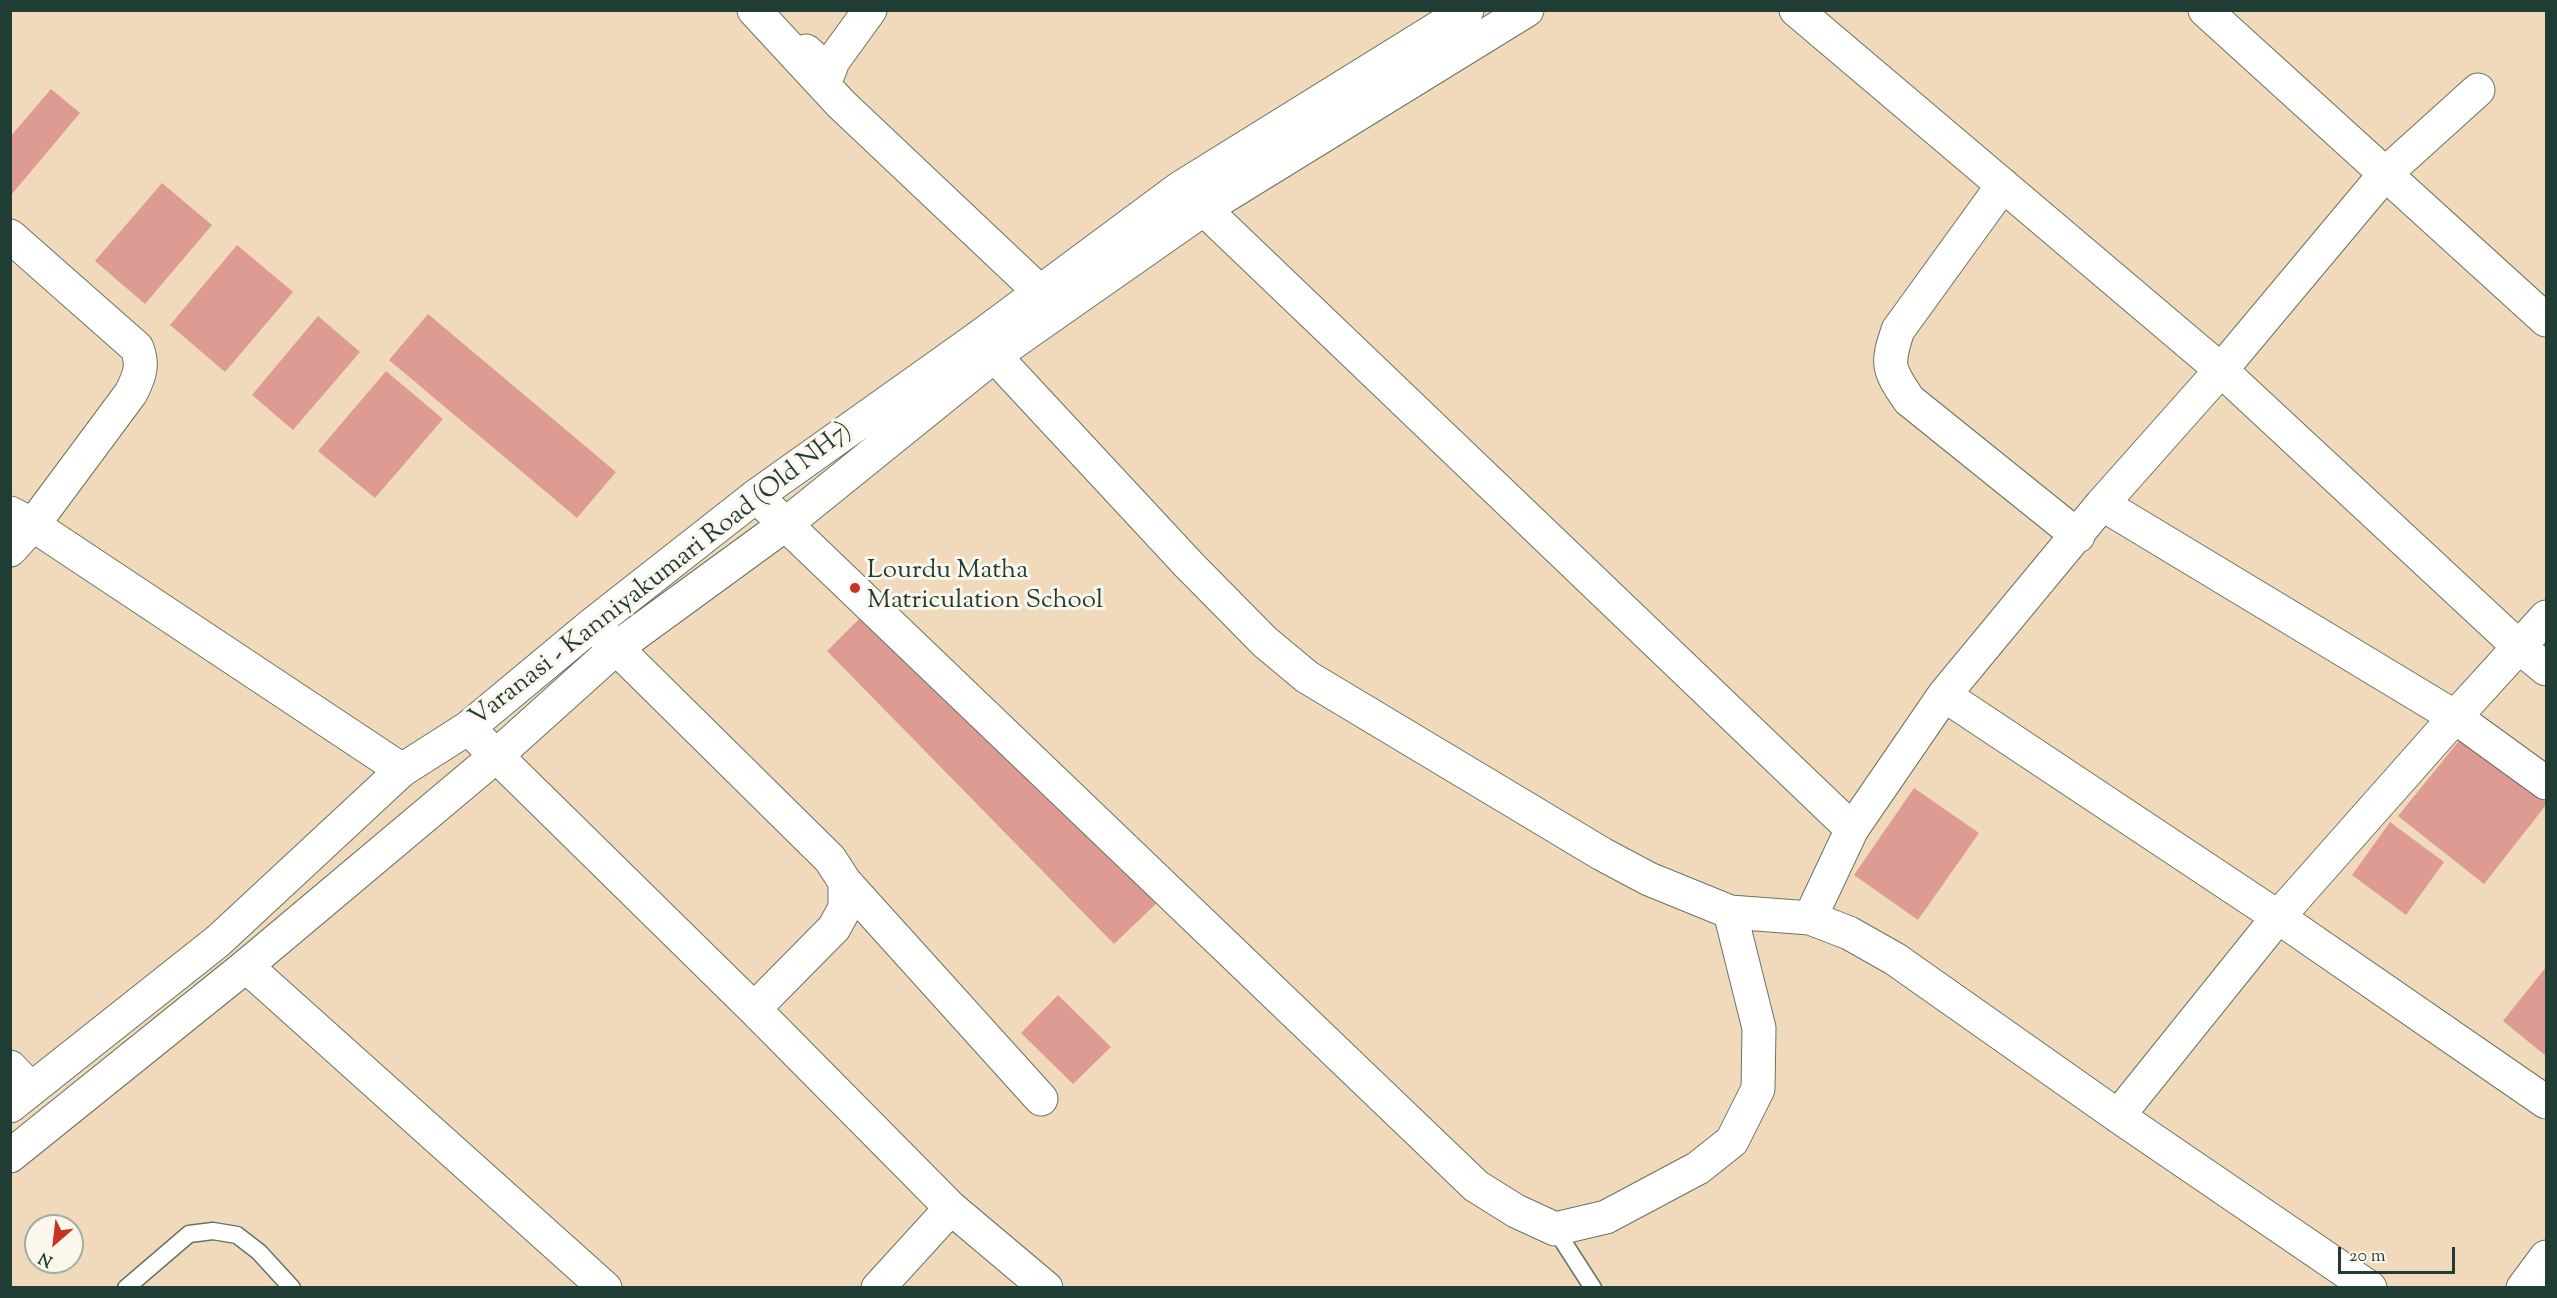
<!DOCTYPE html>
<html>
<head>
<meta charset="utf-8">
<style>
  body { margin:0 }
  #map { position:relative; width:2557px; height:1298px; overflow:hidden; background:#f1dabb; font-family:"Sorts Mill Goudy",serif }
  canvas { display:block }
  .frame { position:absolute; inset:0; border:12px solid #1f3d34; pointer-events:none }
  .north { position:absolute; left:24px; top:1214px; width:60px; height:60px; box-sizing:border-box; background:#fbf7ec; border:2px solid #a3ada2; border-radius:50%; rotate:208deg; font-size:16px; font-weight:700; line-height:24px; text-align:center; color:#1f3d34 }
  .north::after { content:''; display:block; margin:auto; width:21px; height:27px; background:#c8321e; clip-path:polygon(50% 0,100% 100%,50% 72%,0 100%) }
  .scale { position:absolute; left:2338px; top:1247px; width:117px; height:27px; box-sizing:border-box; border:3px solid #1f3d34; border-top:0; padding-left:8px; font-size:18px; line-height:21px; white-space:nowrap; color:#1f3d34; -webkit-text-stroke:4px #fbf7ec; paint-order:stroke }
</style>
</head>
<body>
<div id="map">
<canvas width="2557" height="1298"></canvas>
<div class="frame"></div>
<div class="north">N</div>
<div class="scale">20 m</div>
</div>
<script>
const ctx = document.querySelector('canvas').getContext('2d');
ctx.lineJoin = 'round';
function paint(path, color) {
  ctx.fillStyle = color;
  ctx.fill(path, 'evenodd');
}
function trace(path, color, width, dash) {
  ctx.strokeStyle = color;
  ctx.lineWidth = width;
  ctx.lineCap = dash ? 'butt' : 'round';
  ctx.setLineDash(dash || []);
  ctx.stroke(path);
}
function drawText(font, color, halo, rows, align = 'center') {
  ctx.font = font + ' "Sorts Mill Goudy",serif';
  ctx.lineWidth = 6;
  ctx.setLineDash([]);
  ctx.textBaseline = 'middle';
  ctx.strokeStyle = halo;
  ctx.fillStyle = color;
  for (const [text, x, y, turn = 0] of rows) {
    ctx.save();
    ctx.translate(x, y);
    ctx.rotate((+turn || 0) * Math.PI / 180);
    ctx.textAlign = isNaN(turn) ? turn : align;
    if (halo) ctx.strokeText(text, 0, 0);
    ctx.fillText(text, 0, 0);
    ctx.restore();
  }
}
paint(new Path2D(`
  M51,89L80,113L12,194L10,137Z
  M162,183L212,225L145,304L95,261Z
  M237,245L293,292L225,372L170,325Z
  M428,314L616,472L577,518L389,360Z
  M318,316L360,352L293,430L252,395Z
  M386,371L443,419L375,498L318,451Z
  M870,608L1158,902L1114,944L827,651Z
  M2463,736L2546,802V805L2484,884L2398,816Z
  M1914,788L1979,833L1918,920L1854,875Z
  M2390,822L2444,862L2406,915L2352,875Z
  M2546,967V1056L2503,1021Z
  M1058,995L1111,1047L1073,1084L1021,1033Z`), '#de9b93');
const lane = new Path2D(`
  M1555,1229L1593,1288
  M126,1288L189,1234L213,1231L237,1235L259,1252L292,1288`);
const street = new Path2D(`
  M754,10L841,104L1039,291
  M1796,10L2221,370L2519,647L2546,669
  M2205,10L2546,320
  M806,51L829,72L833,61L870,10
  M2003,185L1898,330C1886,365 1888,369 1909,400L2078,536
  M1204,209L1852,829
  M10,236L137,348C144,366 139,377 131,393L33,525L10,550
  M978,338L1189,565L1265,642L1307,677L1602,854L1649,879L1730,912L1810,918L1849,933L1895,959L2118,1116L2370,1288
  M756,496L1476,1186L1516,1211L1555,1229L1606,1217L1698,1168L1732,1141L1758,1089L1759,1028L1730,912
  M2102,504L2455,717L2546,783
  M597,629L830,859L845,882V908L834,928L754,1009
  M1944,695L2278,917L2546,1102
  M468,728L754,1009L951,1208
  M845,882L1041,1099
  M1810,918L1852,829L1944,695L2102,504L2221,370L2385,174L2478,90
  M246,966L605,1288
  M10,1067L31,1089
  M2118,1116L2278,917L2455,717L2546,617
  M878,1288L951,1208L1046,1288
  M2523,1288L2546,1257`);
const secondary = new Path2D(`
  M10,513L33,525L402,770`);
const primary = new Path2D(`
  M10,1106L218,941L402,770L468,728L593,624L756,496L978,338L1180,188L1467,10
  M10,1156L246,966L496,756L616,648L786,524L994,356L1204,209L1527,10`);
trace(lane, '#687463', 19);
trace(street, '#687463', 35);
trace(secondary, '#687463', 35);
trace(primary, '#687463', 35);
trace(lane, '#fff', 16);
trace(street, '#fff', 33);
trace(secondary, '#fff', 33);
trace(primary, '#fff', 33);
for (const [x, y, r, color] of [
  [855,588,6,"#c8321e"]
]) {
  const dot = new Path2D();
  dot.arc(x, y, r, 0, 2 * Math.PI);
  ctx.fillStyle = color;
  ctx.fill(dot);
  trace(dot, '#fbf7ec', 2);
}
drawText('26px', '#1f3d34', '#fbf7ec', [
  ["Lourdu Matha",867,573],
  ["Matriculation School",867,603]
], 'left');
drawText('26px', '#1f3d34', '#fbf7ec', [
  ["Varanasi - Kanniyakumari Road (Old NH7)",662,576,-38]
]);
</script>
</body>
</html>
